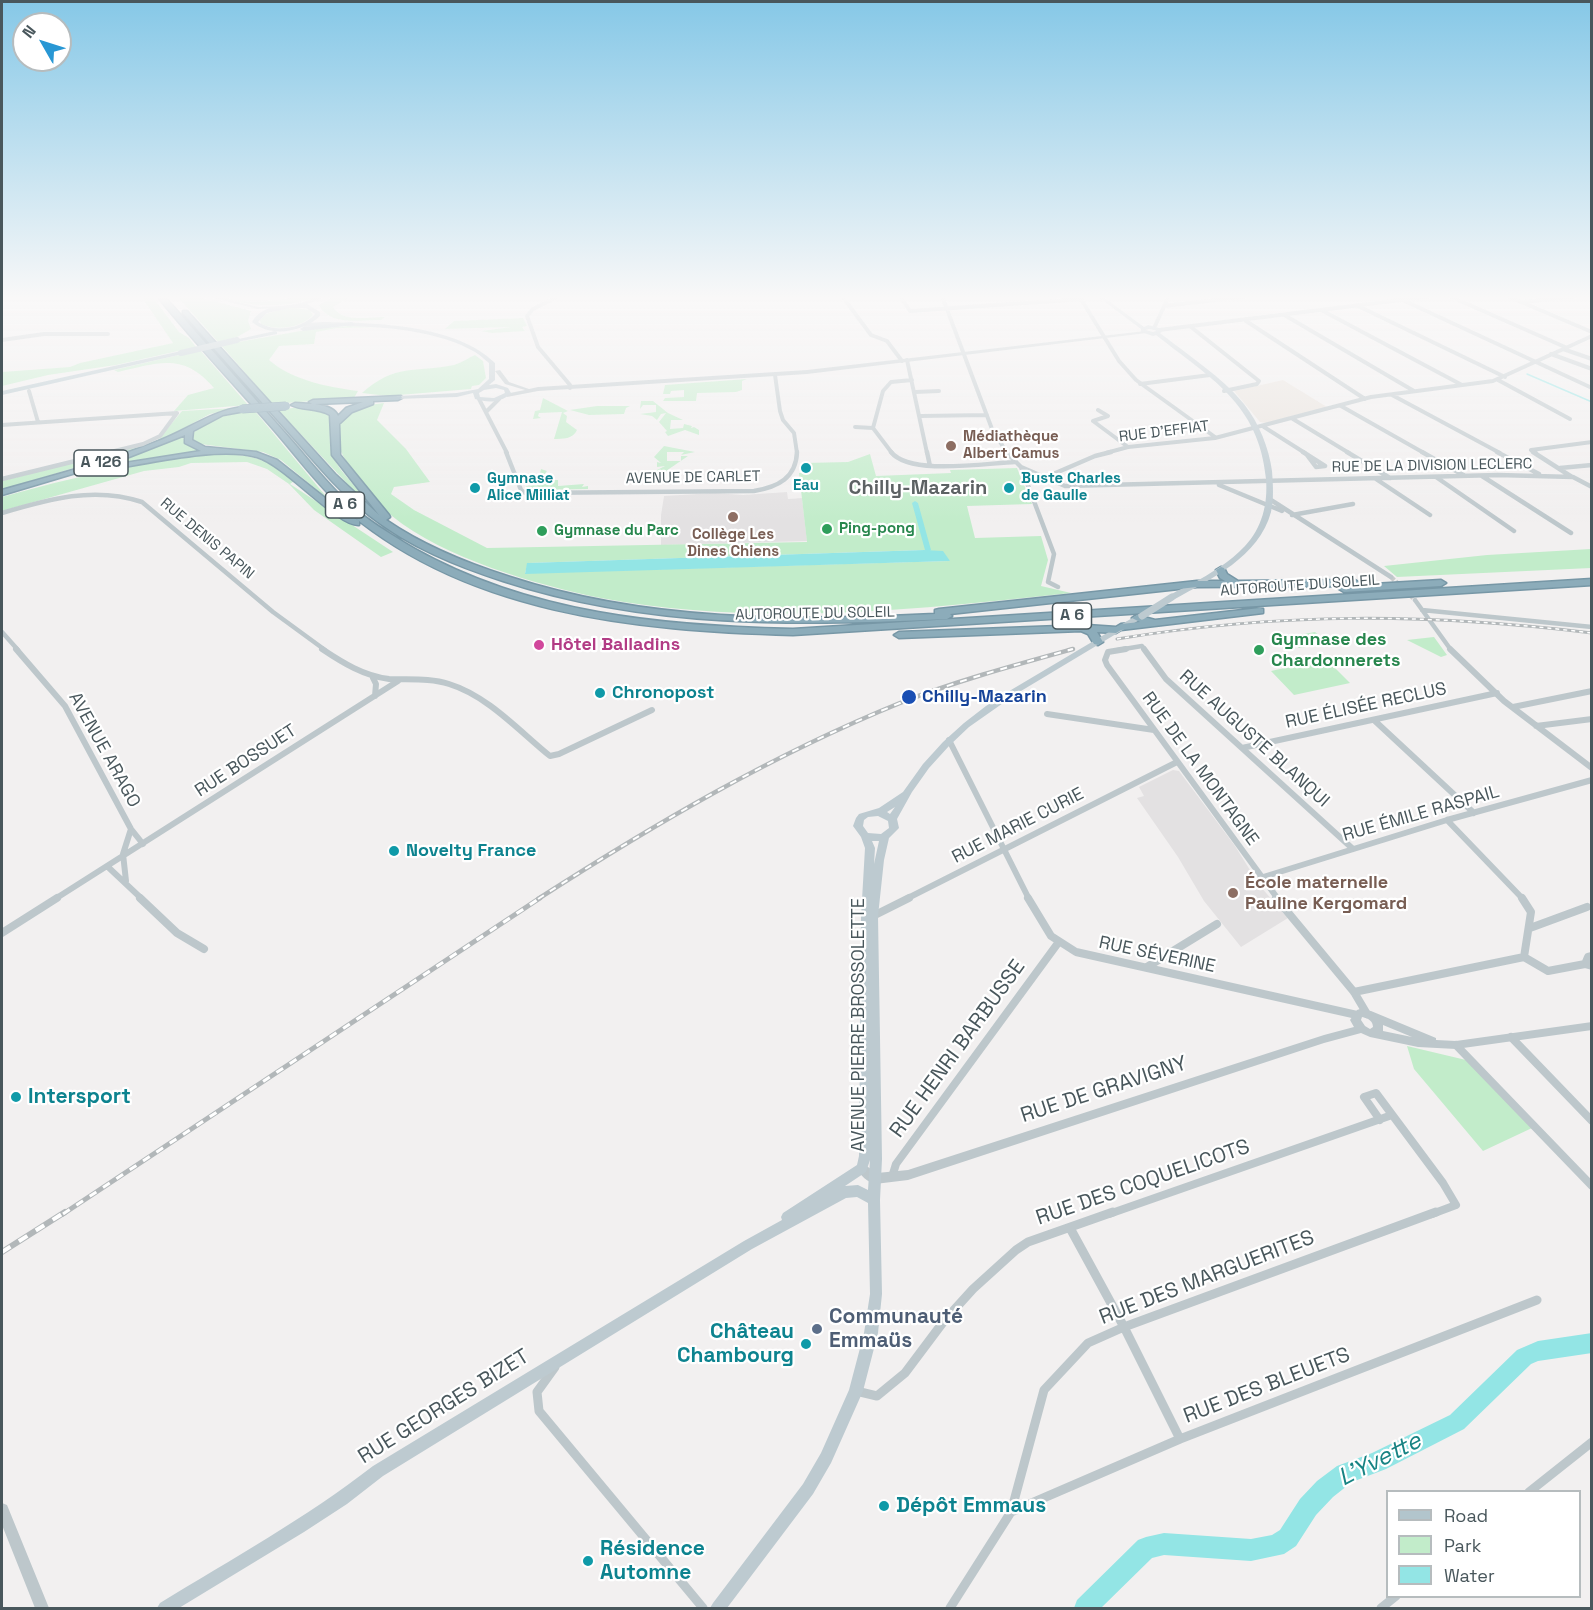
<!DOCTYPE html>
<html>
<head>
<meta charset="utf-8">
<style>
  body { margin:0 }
  #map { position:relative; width:1593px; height:1610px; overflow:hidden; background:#f2f0f0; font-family:"Space Grotesk",sans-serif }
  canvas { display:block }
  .frame { position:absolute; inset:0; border:3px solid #49575c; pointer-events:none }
  .legend { position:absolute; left:1386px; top:1490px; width:195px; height:108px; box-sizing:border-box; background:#fff; border:2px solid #b6bcbe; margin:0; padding:8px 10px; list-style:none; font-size:18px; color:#49575c }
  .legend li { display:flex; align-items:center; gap:12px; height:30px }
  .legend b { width:30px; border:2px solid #b6bcbe }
  .north { position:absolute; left:12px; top:12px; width:60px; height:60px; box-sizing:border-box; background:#fff; border:2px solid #b6bcbe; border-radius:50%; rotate:309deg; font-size:16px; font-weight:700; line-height:24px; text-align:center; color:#49575c }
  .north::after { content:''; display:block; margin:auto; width:21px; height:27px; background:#2897d4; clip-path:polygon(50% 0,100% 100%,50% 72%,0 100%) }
</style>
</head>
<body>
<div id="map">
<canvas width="1593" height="1610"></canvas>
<div class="frame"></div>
<ul class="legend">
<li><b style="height:8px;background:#b2c5cc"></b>Road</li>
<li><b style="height:16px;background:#c2ecca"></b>Park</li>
<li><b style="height:16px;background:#93e5e5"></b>Water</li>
</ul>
<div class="north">N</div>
</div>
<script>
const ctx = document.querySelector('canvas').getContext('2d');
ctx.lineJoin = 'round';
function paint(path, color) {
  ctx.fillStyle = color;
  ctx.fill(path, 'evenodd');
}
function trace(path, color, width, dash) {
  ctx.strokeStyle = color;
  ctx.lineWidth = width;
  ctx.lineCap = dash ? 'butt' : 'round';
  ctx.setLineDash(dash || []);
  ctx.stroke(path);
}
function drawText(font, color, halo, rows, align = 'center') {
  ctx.font = font + ' "Space Grotesk",sans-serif';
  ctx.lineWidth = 4.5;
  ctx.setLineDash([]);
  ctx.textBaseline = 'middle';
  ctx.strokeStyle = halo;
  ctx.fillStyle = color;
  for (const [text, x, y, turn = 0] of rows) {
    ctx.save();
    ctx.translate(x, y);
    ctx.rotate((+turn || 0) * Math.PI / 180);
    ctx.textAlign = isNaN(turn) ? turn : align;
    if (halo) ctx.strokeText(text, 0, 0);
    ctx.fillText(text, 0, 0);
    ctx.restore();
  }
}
paint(new Path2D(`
  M1283,380L1327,407L1266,423L1260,422L1234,391Z`), '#e9e3dd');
paint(new Path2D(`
  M787,492L788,499L802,498L807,541L661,545V515L664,496L715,493L743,495Z
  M1173,770L1179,771L1235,846L1260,886L1288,918L1241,947L1204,901L1178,857L1137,798L1144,796L1139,787Z`), '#e3e1e2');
paint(new Path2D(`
  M141,296H152L179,332L189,338L196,347L116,365L48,375L2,386V372L70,367L80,363L173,343Z
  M177,296H195L251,311L248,321L251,329L237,337L218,342Z
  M210,296C226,296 242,303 258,302C279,300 299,296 321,296C278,310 252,306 210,296Z
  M334,296H351L333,307C343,323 368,317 385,317L381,320C360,320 329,326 319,305Z
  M289,307L310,310L313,315C302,328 276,331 261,324L260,320L266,314Z
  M523,318L527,326L522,327L525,331L492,333L481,331L511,327L445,329L454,321Z
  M348,326L378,327L337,328L316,332L314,344L279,346L269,360C292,380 327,387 358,391L354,398L272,404L221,345L306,330Z
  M200,350L248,405L174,411L188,395L214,388C183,352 159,363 118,372L114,370Z
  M475,355L483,361L486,378L479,385L472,386L471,389L387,396L362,393C396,363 414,373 454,365C461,363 468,358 475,355Z
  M747,379L742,381V390L736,392L697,393L696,401H663L665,398L684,397V390L671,391L670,394H663L665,385Z
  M543,398L568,411L563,413L567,416L566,422L577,430C573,439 563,439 554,439L562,412L539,413L538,416L541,418L533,419L535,411L540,410Z
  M641,401H653L668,413L683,420H671L670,429L683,428L684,424L692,426L691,428L694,427L699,430V435L685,430L668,436L665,432L667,431L659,422L666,413L661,414L657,420L652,416L640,414L656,412V405H643L640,409Z
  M384,403L377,420L406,449L430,482L394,487L391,494L414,510L487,548L807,542L799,473H805L804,463L848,462L870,454L876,476L951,473L950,470L1017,468L1032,504L967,506L975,538L1041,536L1048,560L1041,586L1071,593C915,610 757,627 601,598C537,585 443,558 392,516C379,506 369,491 359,478C350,466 340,455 337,440C332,413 365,405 384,403ZM924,550L950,561L525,573L528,563Z
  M597,406H630L626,408L624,414L589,415L570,410Z
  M300,407C312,409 323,409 332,419C324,459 339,466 361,494L356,493L278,410Z
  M236,408L210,414L158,442L2,490V481L157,441L182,411Z
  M254,410L329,500L281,460L263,452L200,444L192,439L193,433L214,418Z
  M182,436C187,446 193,448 203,451L143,459L68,474Z
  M664,446L695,452L681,455L684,452H667V461H681V456H688L650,482L641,478L665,466L657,467V462L661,463L654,457Z
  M218,454C254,455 266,458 294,481L290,484L393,552L381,557L314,510L289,484L267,469L247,462L191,463L179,467L144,471L2,511V497C73,477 144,461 218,454Z
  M541,469L547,471L544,475L548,480H558V486L584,484L582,487L588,486V489L528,490L526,486L541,485L544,474L540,473Z
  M1591,549V568L1397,577L1384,566L1487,555Z
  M1315,632L1329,643L1299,648L1287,637Z
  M1434,637L1447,655L1441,657L1407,640Z
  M1326,659L1350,683L1294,695L1271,671Z
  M1407,1046L1466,1060L1532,1128L1483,1151L1414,1069Z`), '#c2ecca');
paint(new Path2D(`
  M924,550L943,551L950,561L525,574L527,563Z`), '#93e5e5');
trace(new Path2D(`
  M1527,374L1592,402`), '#93e5e5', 1.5);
paint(new Path2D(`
  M915,501L918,503L931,550L930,551H926L925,550L912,503Z`), '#93e5e5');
paint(new Path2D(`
  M1592,1333V1353L1538,1361L1531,1364L1464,1429L1386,1469L1352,1482L1333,1497L1316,1515L1296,1546L1284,1554L1251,1561L1164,1555L1152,1558L1101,1608H1074L1077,1600L1138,1540L1146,1537L1164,1533L1251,1539L1272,1535L1280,1530L1300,1499L1317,1481L1337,1466L1372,1453L1450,1415L1517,1350L1538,1341Z`), '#93e5e5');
trace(new Path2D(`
  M1391,577L1415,600`), '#c8cacb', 4.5, [4.5, 2]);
const motorway = new Path2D(`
  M157,296H164C204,341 244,387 284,432C304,454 323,479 345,500C365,519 391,535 415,549C531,614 663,626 793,629L1592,579V585L793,635C636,631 462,614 340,505C318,485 294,453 274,430C235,385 194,342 157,296Z
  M183,311H187L335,474L379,515L332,455L330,415C316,407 303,411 291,405L295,403L312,404L309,402L313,400L401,396L402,398L398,400L373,401V404L352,412L339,424L340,455L389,515L390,517L386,520C424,546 466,563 510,577C648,622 792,621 935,614V610L939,609L1197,581H1225L1220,578L1216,570L1221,567L1224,568L1227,574L1238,581L1355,580L1360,583L1357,585L1441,580L1446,583L1441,586L1344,592L1339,589L1347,586L1197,587L950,614L952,616L947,619C797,626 647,628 503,581C456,566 410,547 370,516C340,493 316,463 291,435C255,394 218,354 183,313ZM363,402L346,408L338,416C335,408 323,405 315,404Z
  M242,407L246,409L245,411L223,415L193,431L192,440L205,447L256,452L277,460L325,498L359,521V525C338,527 285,465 257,457C218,446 147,464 106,470L102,468L106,466L201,451L185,443V435L129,457L2,495V490C55,475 109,461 161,440C189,429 212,411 242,407Z
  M1260,608L1263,609V613L1121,630L1116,633L1097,632L1103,642L1098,645L1094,644L1088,634L1081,631L899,638L894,635L899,632L1087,625L1116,627L1121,624L1140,622L1132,618L1137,615L1155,620Z`);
trace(motorway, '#7797a6', 3);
trace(new Path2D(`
  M559,296L533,309L527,316L538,347L570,385V388
  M842,296L871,335L887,341L902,361
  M900,296L910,311L1082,299
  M942,296L992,429L1007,453
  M1079,296L1119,361L1136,380L1215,437
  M1394,296L1592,388
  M1449,296L1565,347
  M1507,296L1592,332
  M1522,302L1579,296
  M1164,306L1249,296
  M1358,306L1505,377
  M1323,311L1462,385
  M1286,316L1414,391
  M1246,321L1365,399
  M1191,327L1259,381L1257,384L1224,391
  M1154,328L1169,296
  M1159,330L1433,296
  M2,340L44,334H108
  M1563,349L1592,359
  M1551,354L1592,369
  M907,360L927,453
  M775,375L780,411L783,420L794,433L797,453
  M1498,380L1570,419
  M1140,384L1210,375
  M29,391L38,422
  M915,392L939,391
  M1392,395L1500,453
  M479,399L507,453
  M1341,406L1424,453
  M1098,410L1108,416L1093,421L1128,447
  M487,411L499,399
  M920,416L987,415
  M1293,419L1349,453
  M2,425L177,413
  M855,427L873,428
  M1264,427L1305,453
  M1531,450L1592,442
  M1531,450L1536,453
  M106,453L143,444L160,436L177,413
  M892,453L873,428L883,391L891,382L912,380
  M1106,453L1128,447L1215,438L1371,397L1493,381L1592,336`), '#bdc7cb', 4);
trace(new Path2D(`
  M506,452L521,490L525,493L754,491C778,487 796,478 797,452
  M891,452C910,476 986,463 1015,462
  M927,452L930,466
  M1006,452L1021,467L1054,554L1048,582L1058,587
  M1303,452L1325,466L1316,467L1307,455
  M1347,452L1390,478
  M1422,452L1465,476
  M1497,452L1539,474
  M1533,452L1572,477
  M1021,467L1065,486L1498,475L1573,477L1592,487
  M1560,468L1592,465
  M1482,476L1571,533
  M1436,477L1514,531
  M1044,478L1095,456L1111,452
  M2,479L112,452
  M1376,479L1430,515
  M1219,485L1282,511
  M1271,500L1391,577
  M2,513C49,499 94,486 142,502L273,612L325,650
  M1292,515L1353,504
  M1415,600L1451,650
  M1422,610L1592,627
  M2,632L18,650
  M1118,650L1142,646L1145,650`), '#bdc7cb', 4.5);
trace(new Path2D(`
  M16,649L65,706L131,829L143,844
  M322,649C343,663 364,676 389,679C409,680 430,678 449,684C488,696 519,731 550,756L559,754L652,710
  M1126,649L1108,652L1105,660L1107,665L1278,899
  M1144,649L1166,679L1353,849
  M1450,649L1504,701L1592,768
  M373,678L376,684L375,696
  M1513,707L1592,691
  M1047,714L1154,730
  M1375,721L1474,813
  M1536,726L1592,719
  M949,740L1029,899
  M1242,748L1497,693
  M1447,820L1523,899
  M108,867L142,899
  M1260,878L1447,820L1592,780
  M126,881L123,854L131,829
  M55,899L398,681
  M906,899L1177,762`), '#bdc7cb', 6);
trace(new Path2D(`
  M140,898L177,933L204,949
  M1028,898L1051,936L1076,952L1357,1015
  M1276,898L1354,992L1367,1014
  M873,916L909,898
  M1530,928L1587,907
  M2,933L57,898
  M1592,956L1588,957L1585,964L1592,966
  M1524,957L1548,971L1585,964
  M1147,967L1217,924
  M1354,992L1524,957L1531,912L1522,898
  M1511,1037L1592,1121
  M1456,1045L1592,1186
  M1380,1120L1364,1097L1376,1093L1443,1183L1456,1205L1432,1214
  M892,1177L896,1164L1058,943
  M1109,1214L1392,1115`), '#bdc7cb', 8);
trace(new Path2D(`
  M1070,1228L1124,1327L1180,1439
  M555,1367L537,1392L539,1411L703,1608
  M856,1391L877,1396L905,1373L944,1321L973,1289L1016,1250L1028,1242L1113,1212
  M1529,1492L1592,1442
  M1011,1512L1180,1439L1537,1300
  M950,1608L1011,1512L1044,1390L1088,1343L1124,1327L1436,1212
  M1381,1608L1396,1596`), '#bdc7cb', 9);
paint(new Path2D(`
  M1145,331H1147V333L807,374L538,391L507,397L504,395L505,394L525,390L505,384L495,371L500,370L509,382L529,389L538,387L807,370Z
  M1360,1009L1371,1011L1436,1038V1040L1456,1041L1592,1022V1030L1456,1049L1418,1047L1370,1037L1361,1033L1324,1043L908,1180L875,1184C868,1182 859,1175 857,1168L858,1164L862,1163L877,1173L908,1170L1324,1035L1354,1027L1350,1020L1357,1010ZM1362,1017C1368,1018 1373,1021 1373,1027L1370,1029L1365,1026L1361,1020ZM1383,1025L1412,1037L1383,1031Z
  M2,1503L7,1505L49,1608H35L2,1525Z`), '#bdc7cb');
paint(new Path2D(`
  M204,296H213L258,307L281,306L283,307L281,308L258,309Z
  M1097,296H1102L1144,327L1148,325L1159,328L1162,332L1160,333C1189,356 1221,376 1244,404C1259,423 1269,448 1272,471C1273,485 1274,499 1271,512C1259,557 1211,579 1175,599H1169L1168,597C1175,591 1184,588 1192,584C1211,573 1230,562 1245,546C1262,528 1268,504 1266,479C1259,403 1210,378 1156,335L1153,336L1141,332V329ZM1149,329L1155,330L1156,331L1153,332L1146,330Z
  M323,322C376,323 455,324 495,363V380L489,385L496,384L508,388L511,393C501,403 488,403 475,399L473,393L457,397L396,399V397L398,396L457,393L478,389L489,379V363C485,360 480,355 475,352C431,326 354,324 304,327L301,325L304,323ZM496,388L504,390L505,393L494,398L480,397L479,393L484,390Z
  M1139,614H1142L1146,616L1016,694L969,727L949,746L929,768L912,792L897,819L899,828L889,838L884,860L878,916L882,1159L880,1200L882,1294L878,1333L863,1391L831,1463L813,1494L727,1608H710L713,1603L803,1484L821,1453L849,1390L864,1333L870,1294L868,1203L857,1197L846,1198L752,1249L383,1476L347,1504L304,1532L179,1608H157L160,1603C232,1559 306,1518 373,1466L744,1241L782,1220L781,1217L783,1213L857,1165L859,1156L861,917L865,848L861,837L853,826L856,818L859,814L879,808L903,792L923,764L943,742L964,723L986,706L1011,690ZM895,807L890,814L887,812ZM878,816L888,821L889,828L881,834L868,833L863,826L864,820L868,817ZM872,841H879L874,864L875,848ZM870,1160L868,1190L858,1185L845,1186L866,1172Z`), '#bdcad0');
paint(new Path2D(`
  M319,296H328L307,304L320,312V316C303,332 271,338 252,322C262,305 279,307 296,304C302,303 312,299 319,296ZM290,308H306L315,314C302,329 275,333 258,322L267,313Z
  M352,322L355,324L354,325L303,331L300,329L303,327Z
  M275,331L277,332V334L237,342L234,340Z
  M181,351L184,353L183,354L2,395V391Z`), '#b2c5cc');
paint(motorway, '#8cacba');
const railFar3 = new Path2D(`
  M1117,639C1282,612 1427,613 1592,633
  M1068,650L1073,649`);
const railFar2 = new Path2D(`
  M538,899C653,825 772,755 900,703C956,681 1015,665 1073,649`);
const railFar1 = new Path2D(`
  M63,1214L540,898`);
const rail = new Path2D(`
  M2,1252L65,1212`);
trace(railFar3, '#b2b7b9', 3);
trace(railFar2, '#b2b7b9', 4.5);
trace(railFar1, '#b2b7b9', 5);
trace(rail, '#b2b7b9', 6);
trace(railFar3, '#fff', 1.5, [4]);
trace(railFar2, '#fff', 2, [7]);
trace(railFar1, '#fff', 3, [8]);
trace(rail, '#fff', 4, [10]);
const motorwayBridge = new Path2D(`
  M242,409L286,406`);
trace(motorwayBridge, '#7797a6', 9, []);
trace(new Path2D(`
  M1142,616L1172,597`), '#bdcad0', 7);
trace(new Path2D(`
  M181,353L237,340`), '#b2c5cc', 6);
trace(motorwayBridge, '#8cacba', 8);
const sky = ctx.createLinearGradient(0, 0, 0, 522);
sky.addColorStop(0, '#86c8e7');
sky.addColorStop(0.57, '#f9f8f8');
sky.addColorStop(1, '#f9f8f800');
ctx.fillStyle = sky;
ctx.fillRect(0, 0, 1593, 522);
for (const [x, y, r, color] of [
  [951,446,6,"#8d6e63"],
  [806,468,6,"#0f9aa8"],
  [475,488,6,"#0f9aa8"],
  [1009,488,6,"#0f9aa8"],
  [733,517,6,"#8d6e63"],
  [827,529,6,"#2e9e5b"],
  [542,531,6,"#2e9e5b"],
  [539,645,6,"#d1479c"],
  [1259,650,6,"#2e9e5b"],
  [600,693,6,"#0f9aa8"],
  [909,697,8,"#1a4fb4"],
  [394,851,6,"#0f9aa8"],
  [1233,893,6,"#8d6e63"],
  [16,1097,6,"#0f9aa8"],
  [817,1329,6,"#5c6f8a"],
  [806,1344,6,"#0f9aa8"],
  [884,1506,6,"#0f9aa8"],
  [588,1561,6,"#0f9aa8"]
]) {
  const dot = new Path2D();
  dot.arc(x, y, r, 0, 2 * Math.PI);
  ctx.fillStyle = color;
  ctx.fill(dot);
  trace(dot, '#fff', 2);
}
drawText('15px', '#49575c', '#fff', [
  ["RUE D'EFFIAT",1164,432,-7],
  ["RUE DE LA DIVISION LECLERC",1432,466,-1],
  ["AVENUE DE CARLET",693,478,-1],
  ["RUE DENIS PAPIN",207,539,40],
  ["AUTOROUTE DU SOLEIL",1300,586,-4],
  ["AUTOROUTE DU SOLEIL",815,614,-1]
]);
drawText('bold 15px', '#785e54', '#fff', [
  ["Médiathèque",963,437],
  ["Albert Camus",963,454],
  ["Collège Les",733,535,"center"],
  ["Dines Chiens",733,552,"center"]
], 'left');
drawText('bold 15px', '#0d838f', '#fff', [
  ["Gymnase",487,479],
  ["Alice Milliat",487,496],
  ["Buste Charles",1021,479],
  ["de Gaulle",1021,496],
  ["Eau",806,486,"center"]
], 'left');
drawText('bold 15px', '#27864d', '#fff', [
  ["Ping-pong",839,529],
  ["Gymnase du Parc",554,531]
], 'left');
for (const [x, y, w] of [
  [101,463,54],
  [345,505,39],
  [1072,616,39]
]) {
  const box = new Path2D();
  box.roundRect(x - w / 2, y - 13, w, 26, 4.5);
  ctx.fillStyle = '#fff';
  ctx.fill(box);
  trace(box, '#49575c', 1.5);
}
drawText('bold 16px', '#49575c', null, [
  ["A 126",101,463],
  ["A 6",345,505],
  ["A 6",1072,616]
]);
drawText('bold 18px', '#27864d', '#fff', [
  ["Gymnase des",1271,640],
  ["Chardonnerets",1271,661]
], 'left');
drawText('bold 18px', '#b23c85', '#fff', [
  ["Hôtel Balladins",551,645]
], 'left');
drawText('bold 18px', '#0d838f', '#fff', [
  ["Chronopost",612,693],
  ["Novelty France",406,851]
], 'left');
drawText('bold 18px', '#164399', '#fff', [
  ["Chilly-Mazarin",922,697]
], 'left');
drawText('18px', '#49575c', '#fff', [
  ["RUE ÉLISÉE RECLUS",1366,706,-12],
  ["RUE AUGUSTE BLANQUI",1254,739,42],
  ["AVENUE ARAGO",104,750,61],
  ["RUE BOSSUET",246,761,-33],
  ["RUE DE LA MONTAGNE",1200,769,54],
  ["RUE ÉMILE RASPAIL",1421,814,-16],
  ["RUE MARIE CURIE",1018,826,-27],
  ["RUE SÉVERINE",1157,955,12],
  ["AVENUE PIERRE BROSSOLETTE",859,1025,-90]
]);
drawText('bold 18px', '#785e54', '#fff', [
  ["École maternelle",1245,883],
  ["Pauline Kergomard",1245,904]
], 'left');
drawText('bold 20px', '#5d6264', '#fff', [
  ["Chilly-Mazarin",918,489]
]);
drawText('21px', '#49575c', '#fff', [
  ["RUE HENRI BARBUSSE",958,1049,-54],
  ["RUE DE GRAVIGNY",1104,1090,-18],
  ["RUE DES COQUELICOTS",1143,1183,-19],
  ["RUE DES MARGUERITES",1207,1278,-21],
  ["RUE DES BLEUETS",1267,1386,-21],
  ["RUE GEORGES BIZET",444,1407,-32]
]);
drawText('bold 21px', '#0d838f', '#fff', [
  ["Intersport",28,1097],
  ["Château",794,1332,"right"],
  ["Chambourg",794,1356,"right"],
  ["Dépôt Emmaus",896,1506],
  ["Résidence",600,1549],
  ["Automne",600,1573]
], 'left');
drawText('bold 21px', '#4e5e75', '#fff', [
  ["Communauté",829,1317],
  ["Emmaüs",829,1341]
], 'left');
drawText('italic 24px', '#178383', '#fff', [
  ["L'Yvette",1380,1460,-27]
]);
</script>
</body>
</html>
